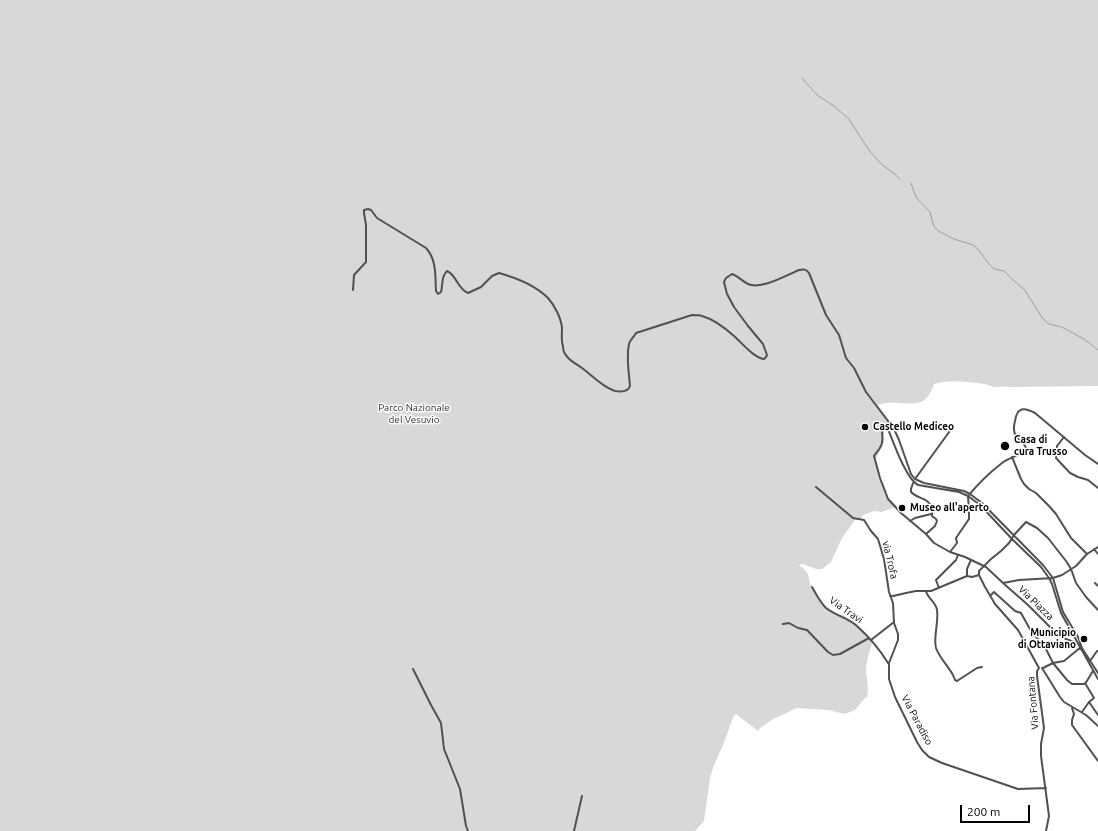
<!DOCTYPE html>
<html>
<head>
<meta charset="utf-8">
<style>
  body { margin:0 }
  #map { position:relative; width:1098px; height:831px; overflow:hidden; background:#fff; font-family:Ubuntu,sans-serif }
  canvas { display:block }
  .scale { position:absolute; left:960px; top:805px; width:70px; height:18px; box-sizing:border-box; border:2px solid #000; border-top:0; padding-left:5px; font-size:12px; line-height:14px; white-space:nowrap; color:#000; -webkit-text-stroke:3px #fff; paint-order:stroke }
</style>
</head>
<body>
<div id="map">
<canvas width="1098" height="831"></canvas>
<div class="scale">200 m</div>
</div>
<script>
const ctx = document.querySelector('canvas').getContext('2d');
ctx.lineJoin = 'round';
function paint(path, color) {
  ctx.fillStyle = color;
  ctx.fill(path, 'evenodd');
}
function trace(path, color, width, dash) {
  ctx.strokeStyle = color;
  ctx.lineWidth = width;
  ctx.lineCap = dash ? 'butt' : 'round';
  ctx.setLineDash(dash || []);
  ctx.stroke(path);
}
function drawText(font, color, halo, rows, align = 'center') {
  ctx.font = font + ' Ubuntu,sans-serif';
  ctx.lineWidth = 3;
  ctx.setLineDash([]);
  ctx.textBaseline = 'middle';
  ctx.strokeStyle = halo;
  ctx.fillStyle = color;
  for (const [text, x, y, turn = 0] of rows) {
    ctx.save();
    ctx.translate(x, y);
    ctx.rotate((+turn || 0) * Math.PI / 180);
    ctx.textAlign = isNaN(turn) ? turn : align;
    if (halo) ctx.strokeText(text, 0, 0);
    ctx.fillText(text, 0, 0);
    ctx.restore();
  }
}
paint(new Path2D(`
  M0,0H1098V386L1009,387C1005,386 1002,387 997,387C993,387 989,385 985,384C968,382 951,379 934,384C932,390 929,397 923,401C913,406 898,402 887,403C884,403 881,404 878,405L893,425L885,430L883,435L884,442L876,459L881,480L885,487L888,497L897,506L882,512L874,511L863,515L860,519L855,520L842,538L831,562L826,566L822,569H816L803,564L799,565C801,567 804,569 806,571C809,575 809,579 810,583C814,594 830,616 843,615L857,624L873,641C870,650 866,661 866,672C867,681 869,688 867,697L865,698L855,710L845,714L828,710L797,708L773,719L760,728L758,731L736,714L734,715L723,745L714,765L710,778L704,821L695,831H0Z`), '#d8d8d8');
trace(new Path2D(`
  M802,78L817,95L834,106L849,119L868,149L880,163L897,176L900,179
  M911,183L916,197L930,212L934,227L940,232L954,239L973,245L978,249L989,264L994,269L1004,271L1014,281L1024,289L1043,319L1049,324L1062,327L1084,339L1098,350`), '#9f9f9f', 1);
trace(new Path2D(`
  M353,290L354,275L366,262V225L364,213V210L368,209L371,210L377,218L426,248C437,260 435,276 436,291L438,294L441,292C443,285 441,276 447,271C457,275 457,289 468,293L481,287L492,276L499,273C517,278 535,285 548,298C555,306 561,318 562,328C562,334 561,341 563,346C563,349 564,353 566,355C569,361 577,364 582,368C593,376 602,387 615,391C621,392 628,392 630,386C629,373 626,357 629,344C630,340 634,337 636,333L692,315C695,315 699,315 702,316C713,319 725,328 734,336C742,343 754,358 764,359L766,357L767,355L763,344L748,326L734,307L727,294L724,282L726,278L732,274C738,276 742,281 748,284C761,290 787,275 799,270C804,269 806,269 809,273L826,315L839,335L846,358L854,368L866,392L894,429L899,440L911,474L915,479L924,483L964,491L970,494L982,503L1043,565L1053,578L1063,612L1078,637L1082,648L1098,673
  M889,423L886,424C892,438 905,478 918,485L959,492L968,496L980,505L1012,539L1041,567L1049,578L1052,584L1061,613L1098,679
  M886,424C879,430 884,435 882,442C882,448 876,452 874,456L880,478L888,499L901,513L926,534L934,543L950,552L965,557L986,567L1003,583L1019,580L1053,578L1062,575L1076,566L1087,554L1098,547
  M1064,437L1057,446L1056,458L1070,473L1078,477L1088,480L1098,488
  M1012,457L1021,479L1024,484L1029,489L1036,493L1049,506L1056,514L1071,538L1087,554
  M915,479L952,428
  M913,483L911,489V492C917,499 928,497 931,507C933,510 932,513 932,516L936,519L937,521L935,526L926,534
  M816,487L853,518L864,520L871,531L878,539L884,559L889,592L893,603L894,623L898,634V640L889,663V679L895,697L917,742L922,750L929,757L942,763L1018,789L1046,788
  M910,521L915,518L931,514
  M1094,549L1098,554
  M950,552L957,543L956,538L969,519V511L968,496C978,484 989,473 1002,463C1009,457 1022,456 1026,448C1024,442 1017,440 1015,434C1013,430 1014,425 1015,421C1017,407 1024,407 1035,413L1085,455L1098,464
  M979,575V571L991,559L1001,551L1009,543L1014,535L1026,522L1037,528L1048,538L1066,561L1071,569L1076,583L1086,597L1098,610
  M979,575L985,587L995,604L1018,630L1039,668
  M967,576V569L971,560
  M1003,583L1028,605L1055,632L1061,637L1079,644
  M1095,583L1098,586
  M812,587C816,594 820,602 826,608C836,616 849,618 858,627C869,637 880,650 888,663
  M939,588L936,580L956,560L958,555
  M926,591C928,599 936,602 937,610C939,622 933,637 936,648C939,657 948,666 953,675L955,680L957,681L977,668L982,667
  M890,596H893L906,593L916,591H931L967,576L972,577L979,575
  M990,596L994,592L1015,611L1021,613L1031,631L1045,647L1053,663L1067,680L1072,684H1085L1093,671
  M783,624L789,623L798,628L807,630L828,652L833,655L840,654L869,638
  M871,640L894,622
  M1090,661L1097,651H1098
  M1039,668L1037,671V676L1044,728L1041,744V756L1049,816L1046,831
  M1042,668L1060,697L1064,702L1086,715L1098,726
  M1043,668L1053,663L1064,661L1081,647
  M413,669L431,705L441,723L444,749L460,789L466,826L468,831
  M1085,683L1094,698L1089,702
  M1072,708L1074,714L1072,720V725L1098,761
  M1082,712L1089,702L1098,715
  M574,831L582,796`), '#515151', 2);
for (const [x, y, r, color] of [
  [865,427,4,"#000"],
  [1005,446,5,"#000"],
  [902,508,4,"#000"],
  [1084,639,4,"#000"]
]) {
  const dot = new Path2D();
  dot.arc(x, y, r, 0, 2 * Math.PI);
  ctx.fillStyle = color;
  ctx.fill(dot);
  trace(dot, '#fff', 1.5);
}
drawText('10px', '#2f2f2f', '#fff', [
  ["Parco Nazionale",414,408],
  ["del Vesuvio",414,420]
]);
drawText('bold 10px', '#000', '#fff', [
  ["Castello Mediceo",873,427],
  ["Casa di",1014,440],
  ["cura Trusso",1014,452],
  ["Museo all'aperto",910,508],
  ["Municipio",1076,633,"right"],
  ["di Ottaviano",1076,645,"right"]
], 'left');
drawText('10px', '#000', '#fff', [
  ["via Trofa",890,560,77],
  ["Via Piazza",1036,603,44],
  ["Via Travi",846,610,35],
  ["Via Fontana",1033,703,-95],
  ["Via Paradiso",917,720,62]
]);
</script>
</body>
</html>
